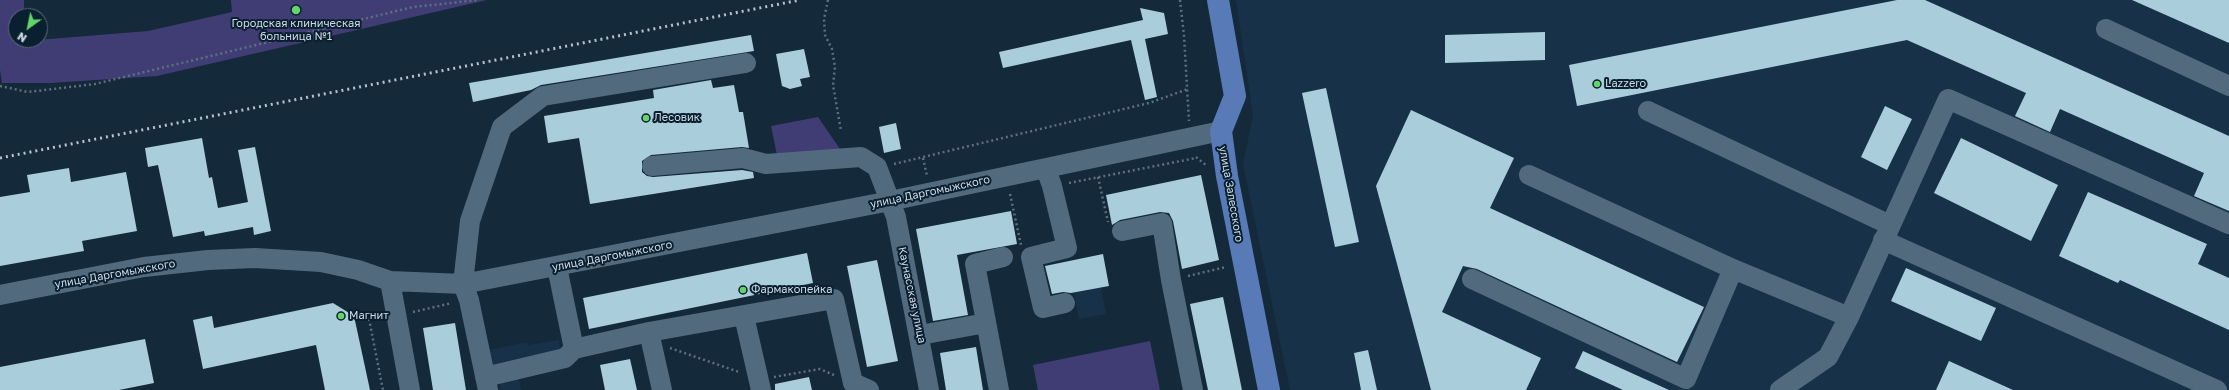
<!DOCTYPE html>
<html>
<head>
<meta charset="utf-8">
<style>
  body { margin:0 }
  #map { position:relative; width:2229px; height:390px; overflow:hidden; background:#14293a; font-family:"Golos Text",sans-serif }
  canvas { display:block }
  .north { position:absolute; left:8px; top:8px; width:40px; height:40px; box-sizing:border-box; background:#0a1f30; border:1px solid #586a79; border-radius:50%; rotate:213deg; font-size:11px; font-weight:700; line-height:16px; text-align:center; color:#cddae6 }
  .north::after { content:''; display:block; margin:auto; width:14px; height:18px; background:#63d468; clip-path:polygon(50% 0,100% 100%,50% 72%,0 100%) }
</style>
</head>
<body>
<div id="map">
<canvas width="2229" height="390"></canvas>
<div class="north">N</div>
</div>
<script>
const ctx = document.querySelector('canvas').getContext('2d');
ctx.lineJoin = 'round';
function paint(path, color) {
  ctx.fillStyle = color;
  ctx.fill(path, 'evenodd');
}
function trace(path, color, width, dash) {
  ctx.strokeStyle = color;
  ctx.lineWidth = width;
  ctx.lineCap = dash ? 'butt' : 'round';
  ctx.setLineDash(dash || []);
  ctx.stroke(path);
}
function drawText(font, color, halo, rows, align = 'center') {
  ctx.font = font + ' "Golos Text",sans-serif';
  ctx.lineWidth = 4;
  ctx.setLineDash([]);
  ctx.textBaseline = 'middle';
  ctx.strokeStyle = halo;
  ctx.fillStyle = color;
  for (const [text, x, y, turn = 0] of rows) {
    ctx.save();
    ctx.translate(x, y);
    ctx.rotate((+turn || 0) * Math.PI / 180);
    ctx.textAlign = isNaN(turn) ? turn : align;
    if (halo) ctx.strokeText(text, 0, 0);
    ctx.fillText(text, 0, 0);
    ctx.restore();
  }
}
paint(new Path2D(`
  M1236,0H2229V390H1290L1243,164L1253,115Z
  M1101,287L1106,314L1079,319L1074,293Z
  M559,340L561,353L492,369L489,350L527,342L528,345Z
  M518,375L521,390H501L499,379Z`), '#173248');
paint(new Path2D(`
  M0,0H24V16H16V40L25,41L148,31L232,12L231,0H487L157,76L51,83H2L0,70Z
  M818,117L840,149L777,155L771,126Z
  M1150,341L1160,390H1038L1033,365Z`), '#403d75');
paint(new Path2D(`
  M1897,0H1925L2229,136V211L2194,196L2204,173L2060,109L2050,132L2015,116L2026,93L1907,40L1577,106L1569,65Z
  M2132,0H2229V43Z
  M1140,8L1164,13L1168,34L1145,39L1157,97L1145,100L1131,40L1003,68L999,52L1143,20Z
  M1545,32V60L1445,63V35Z
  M751,35L754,51L541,85L531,90L473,102L469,83Z
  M804,49L810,77L800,79L802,86L790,89L782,86L776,54Z
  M711,80L713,88L734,85L739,112H743L749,148L742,147L651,155L642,161V172L647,176L653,177L742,170L753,172L754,178L590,204L579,138L548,143L544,116L654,98L653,90Z
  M1326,88L1359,242L1335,247L1302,93Z
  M1885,106L1912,119L1887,170L1861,157Z
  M1411,110L1514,158L1490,208L1704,307L1677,362L1477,269L1463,266L1442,312L1541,358L1526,390H1431L1376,186Z
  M896,123L901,149L884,153L879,127Z
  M202,138L209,178L212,177L218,208L248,202L238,150L255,147L271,231L254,235L253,227L205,236L204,231L173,237L158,165L148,167L145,148Z
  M1961,138L2058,185L2031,241L1934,193Z
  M69,168L71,182L126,172L137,231L82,241L84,251L0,266V197L30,192L27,175Z
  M1201,175L1219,260L1182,269L1173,221L1169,213L1160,212L1120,220L1112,225L1106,195Z
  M2088,192L2207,244L2198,264L2229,278V330L2120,280L2118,283L2059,256Z
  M1011,211L1017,244L957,255L968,315L933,321L916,229Z
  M807,253L813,283L589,329L583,298Z
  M1103,254L1109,286L1071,293L1063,292L1052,294L1045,266Z
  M877,260L898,361L867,367L847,266Z
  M1906,268L1996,308L1981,341L1891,301Z
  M1223,297L1242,390H1208L1190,304Z
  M333,303L354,316L370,390H325L316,345L203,369L193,320L212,316L214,328Z
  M455,323L466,390H433L423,328Z
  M145,339L154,383L119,390H0V367Z
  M976,347L983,390H946L940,353Z
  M1368,350L1377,390H1361L1354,353Z
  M1583,351L1669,390H1623L1575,368Z
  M630,359L637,390H605L600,365Z
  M1949,361L2013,390H1936Z
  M809,377L812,390H775V384Z`), '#aacddb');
trace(new Path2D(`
  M828,0L824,19L825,35L832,49L835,67L833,85L841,131
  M1180,0L1184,36L1189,121
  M0,86L28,92L95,84L413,7L479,0
  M1196,157L1207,166
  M923,158L927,176
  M894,164L1149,103L1188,89
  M1098,177L1108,222
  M1069,183L1196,158
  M1010,194L1021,245
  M1188,276L1226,267
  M413,312L452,303
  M379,318L369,319L383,390
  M670,348L739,372
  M774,377L820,369L834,375`), '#5e707f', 2.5, [2, 3]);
trace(new Path2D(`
  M2106,29L2229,86
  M1648,111L1890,225
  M652,166L743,158L766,164L861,157L877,167L896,217L929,390
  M1046,169L1052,186L1067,248L1031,257L1043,308L1065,303
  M1529,175L1733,269L1849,317L1828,357L1780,390
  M1122,231L1162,223L1171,280L1193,390
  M1883,240L2217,390
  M557,267L574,349L649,332L834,299L853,383L869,390
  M1472,279L1686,379L1733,269
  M390,281L410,390
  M0,295L144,267L208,260L255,258L321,262L358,270L390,281L463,284L890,201L1221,131
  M744,316L761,390
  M1849,317L1948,99L2229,224
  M649,332L662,390
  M920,335L986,323
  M485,377L565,358L574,349
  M488,390L469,300L463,284L470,221L502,127L543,96L746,63
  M999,390L975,264L1003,257`), '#526a7d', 20);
trace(new Path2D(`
  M1218,0L1235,96L1221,131L1227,176L1269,390`), '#587ab7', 22);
trace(new Path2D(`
  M0,158L800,0`), '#b5c3cf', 3, [2, 4]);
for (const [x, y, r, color] of [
  [296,10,5,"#63d468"],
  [1597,84,4,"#63d468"],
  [646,118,4,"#63d468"],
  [743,290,4,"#63d468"],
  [341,316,4,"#63d468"]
]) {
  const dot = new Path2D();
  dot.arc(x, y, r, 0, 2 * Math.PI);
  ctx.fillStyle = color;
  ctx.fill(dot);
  trace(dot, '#0a1f30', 1.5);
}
drawText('11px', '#cddae6', '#0a1f30', [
  ["Городская клиническая",296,24,"center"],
  ["больница №1",296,37,"center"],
  ["Lazzero",1605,84],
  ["Лесовик",654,118],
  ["Фармакопейка",751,290],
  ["Магнит",349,316]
], 'left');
drawText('11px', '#cddae6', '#0a1f30', [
  ["улица Даргомыжского",930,192,-12],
  ["улица Залесского",1231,194,80],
  ["улица Даргомыжского",612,256,-11],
  ["улица Даргомыжского",115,274,-10],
  ["Каунасская улица",912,295,78]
]);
</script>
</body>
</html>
